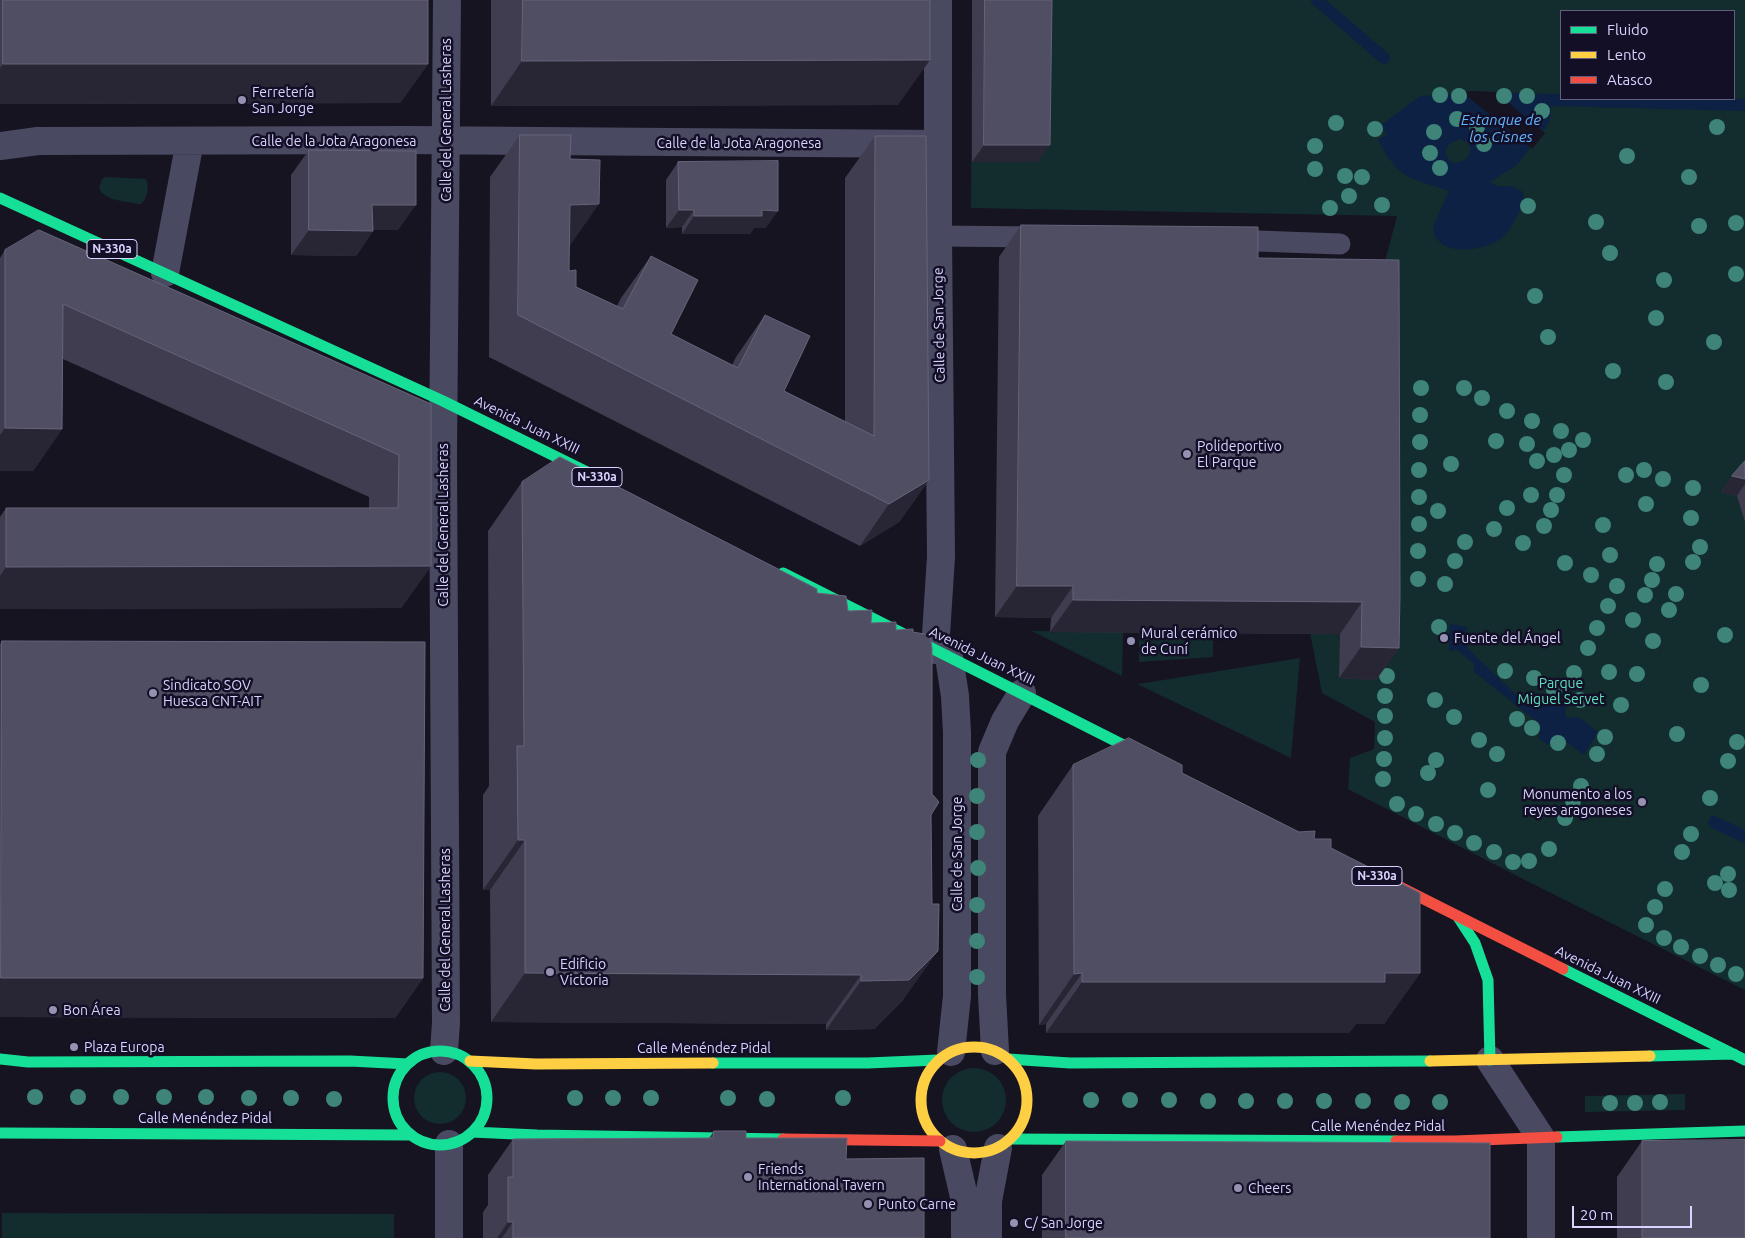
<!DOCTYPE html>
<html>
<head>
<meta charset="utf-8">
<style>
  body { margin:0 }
  #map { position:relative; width:1745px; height:1238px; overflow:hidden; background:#161421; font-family:Ubuntu,sans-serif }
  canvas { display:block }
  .legend { position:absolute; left:1560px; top:10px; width:175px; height:90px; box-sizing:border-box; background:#130f26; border:1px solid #625e7d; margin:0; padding:6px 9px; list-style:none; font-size:15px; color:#d9d4ff }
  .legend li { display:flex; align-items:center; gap:10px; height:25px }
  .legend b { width:25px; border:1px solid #625e7d }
  .scale { position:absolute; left:1572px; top:1206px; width:120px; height:22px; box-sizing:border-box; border:2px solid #d9d4ff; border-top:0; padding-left:6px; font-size:15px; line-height:18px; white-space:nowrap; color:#d9d4ff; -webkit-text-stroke:4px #130f26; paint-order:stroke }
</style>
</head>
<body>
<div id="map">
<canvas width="1745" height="1238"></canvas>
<ul class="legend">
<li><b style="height:6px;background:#16e098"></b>Fluido</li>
<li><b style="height:6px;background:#ffcf43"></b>Lento</li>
<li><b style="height:6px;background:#f24e42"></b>Atasco</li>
</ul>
<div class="scale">20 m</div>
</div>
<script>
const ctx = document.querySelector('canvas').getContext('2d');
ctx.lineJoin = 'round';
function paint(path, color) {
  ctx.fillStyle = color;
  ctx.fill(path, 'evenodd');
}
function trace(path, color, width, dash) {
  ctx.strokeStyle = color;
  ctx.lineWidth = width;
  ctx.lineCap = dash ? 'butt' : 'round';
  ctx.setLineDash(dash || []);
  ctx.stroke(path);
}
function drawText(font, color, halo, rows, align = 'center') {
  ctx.font = font + ' Ubuntu,sans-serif';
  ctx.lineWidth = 5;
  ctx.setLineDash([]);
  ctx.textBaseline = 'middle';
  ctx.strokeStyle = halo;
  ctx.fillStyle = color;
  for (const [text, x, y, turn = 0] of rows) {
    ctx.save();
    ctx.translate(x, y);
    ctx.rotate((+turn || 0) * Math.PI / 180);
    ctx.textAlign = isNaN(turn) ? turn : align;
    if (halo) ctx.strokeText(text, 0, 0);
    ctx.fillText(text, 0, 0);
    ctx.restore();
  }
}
paint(new Path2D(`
  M972,0H1745V990L1525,880L1348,789L1350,758L1374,749L1375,722L1322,693L1310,633L1377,291L1397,216L971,208ZM1561,11H1734V99H1561Z
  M105,177L146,179C150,186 147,199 141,204H138C126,201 104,201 99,188L102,179Z
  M1032,631L1123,632L1122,676Z
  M1213,632V657L1139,662V633Z
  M1300,658L1291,758L1137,684L1157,681Z
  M942 1100a32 32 0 1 1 64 0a32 32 0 1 1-64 0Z
  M414 1098a26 26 0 1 1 52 0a26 26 0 1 1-52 0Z
  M1685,1094V1110L1585,1112V1096Z
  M2,1213L394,1214V1238H2Z`), '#132c2d');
paint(new Path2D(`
  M1495,92L1550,94L1551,115L1547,126L1517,165L1490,182L1496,186H1510L1522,191L1524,199C1520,211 1514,224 1506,234C1493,248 1465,253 1447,247C1443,245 1439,241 1435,238L1433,227L1449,191C1409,177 1400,181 1378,140L1387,134L1380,126L1420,96ZM1460,139L1469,143C1473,155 1466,162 1453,163L1449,160L1445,152L1449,144Z
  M1450,624L1467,627V648L1525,703H1565L1566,718L1579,717L1598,732L1584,755L1556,734L1549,745L1539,739L1541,725L1474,672V664L1457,650L1449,651Z`), '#0d2144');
paint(new Path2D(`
  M1476,91L1495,92L1545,133L1532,149L1462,92Z`), '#161421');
trace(new Path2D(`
  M1317,0L1384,58
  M1552,100L1745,105
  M1714,822L1745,837`), '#0d2144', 12);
trace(new Path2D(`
  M938,236L1040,237
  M1230,240L1340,244`), '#4a4962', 21);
trace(new Path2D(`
  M0,146L38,141L406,140L938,144
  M165,273L190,141
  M935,650L941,557L938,236V0
  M949,657L955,696L957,733V996L951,1052
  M444,1051L446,1023L443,454L447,0
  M995,1051L992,995V752L1005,721L1022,693
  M1490,1060L1541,1138V1238
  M449,1144V1238
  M953,1149L965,1201V1238
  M988,1238V1201L998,1148`), '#4a4962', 28);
trace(new Path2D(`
  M0,198L443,401L591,474
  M783,573L1153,760
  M1458,917L1475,943L1488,980L1490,1060
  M1563,969L1745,1060
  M393 1098a47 47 0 1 1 94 0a47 47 0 1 1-94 0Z
  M1650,1056L1734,1054
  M0,1059L28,1062L350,1061L408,1064
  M1008,1059L1070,1063L1430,1061
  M713,1063H868L938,1060
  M472,1132L537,1135L783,1139
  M0,1133L411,1135
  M1557,1137L1745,1131
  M1010,1139L1396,1141`), '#16e098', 11);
trace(new Path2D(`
  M921 1100a53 53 0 1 1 106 0a53 53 0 1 1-106 0Z
  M470,1061L536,1064L713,1063
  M1430,1061L1650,1056`), '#ffcf43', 11);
trace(new Path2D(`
  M1386,880L1563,969
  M783,1139L940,1141
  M1396,1141H1455L1557,1137`), '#f24e42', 11);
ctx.fillStyle = '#3e8478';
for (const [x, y] of [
  [1440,95],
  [1459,96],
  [1504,96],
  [1527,96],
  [1542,111],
  [1457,119],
  [1336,123],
  [1477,127],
  [1717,127],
  [1375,129],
  [1434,132],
  [1484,144],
  [1315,146],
  [1430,153],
  [1627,156],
  [1440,168],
  [1315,169],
  [1345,176],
  [1362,177],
  [1689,177],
  [1349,196],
  [1382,205],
  [1528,206],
  [1330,208],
  [1596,222],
  [1736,223],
  [1699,226],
  [1610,253],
  [1736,274],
  [1664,280],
  [1535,296],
  [1656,318],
  [1548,337],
  [1714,342],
  [1613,371],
  [1666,382],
  [1421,388],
  [1464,388],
  [1482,398],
  [1507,411],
  [1420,415],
  [1532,421],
  [1561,431],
  [1583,440],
  [1496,441],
  [1420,442],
  [1527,444],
  [1569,450],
  [1554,455],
  [1537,461],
  [1451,464],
  [1419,470],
  [1644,470],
  [1564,475],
  [1626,475],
  [1663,479],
  [1693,488],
  [1531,495],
  [1557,495],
  [1419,497],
  [1646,504],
  [1507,508],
  [1551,510],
  [1438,511],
  [1691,518],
  [1419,524],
  [1603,525],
  [1544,526],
  [1494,529],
  [1465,542],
  [1523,543],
  [1700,547],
  [1418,551],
  [1610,555],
  [1455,561],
  [1693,562],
  [1565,563],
  [1657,564],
  [1591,575],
  [1418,579],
  [1652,580],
  [1445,584],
  [1617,586],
  [1676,594],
  [1645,595],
  [1608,606],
  [1669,610],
  [1633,620],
  [1439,627],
  [1597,628],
  [1725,635],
  [1653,641],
  [1588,648],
  [1505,671],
  [1609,672],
  [1574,673],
  [1637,674],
  [1387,676],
  [1534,678],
  [1701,685],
  [1554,690],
  [1385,696],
  [1435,700],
  [1580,700],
  [1621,705],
  [1385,716],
  [1454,717],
  [1517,719],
  [1532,728],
  [1677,734],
  [1605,737],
  [1385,738],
  [1479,740],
  [1737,742],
  [1558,743],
  [1497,754],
  [1597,754],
  [1384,759],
  [978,760],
  [1436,760],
  [1728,761],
  [1428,773],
  [1383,779],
  [1581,786],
  [1488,790],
  [977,796],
  [1710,798],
  [1573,801],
  [1397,804],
  [1416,814],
  [1565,818],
  [1436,824],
  [977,832],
  [1455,833],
  [1691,834],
  [1474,843],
  [1549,849],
  [1494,852],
  [1682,852],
  [1529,861],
  [1513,862],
  [978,868],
  [1728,874],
  [1715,883],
  [1665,889],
  [1729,890],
  [977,905],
  [1655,907],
  [1646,925],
  [1664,938],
  [977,941],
  [1681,947],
  [1700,956],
  [1718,965],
  [1736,974],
  [977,977],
  [35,1097],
  [78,1097],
  [121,1097],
  [164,1097],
  [206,1097],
  [249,1098],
  [291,1098],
  [575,1098],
  [613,1098],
  [651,1098],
  [728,1098],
  [843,1098],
  [334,1099],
  [767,1099],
  [1091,1100],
  [1130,1100],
  [1169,1100],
  [1208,1101],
  [1246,1101],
  [1285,1101],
  [1324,1101],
  [1363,1101],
  [1402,1102],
  [1440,1102],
  [1660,1102],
  [1610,1103],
  [1635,1103]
]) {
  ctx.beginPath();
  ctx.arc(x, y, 8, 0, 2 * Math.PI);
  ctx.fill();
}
paint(new Path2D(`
  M0,0H428V64L400,103L0,104Z
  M491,0H930L898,105L491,106Z
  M972,0H1052L1038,162H972Z
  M520,135L569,246V271L576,287L617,306L621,298L651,256L671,334L732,365L736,357L765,315L784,391L845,422V178L875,136L929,480L899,522L860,546L489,357L490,177Z
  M309,150L398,230H373V231L356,256L291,255V175Z
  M678,162L766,228H754L750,234H682V227L666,228V180Z
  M1021,225L1258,258L1399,648L1376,680L1339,678L1340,634L1050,632L1051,618L995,617L999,257Z
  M5,250L431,404V566L401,608L0,609V517L6,508H369V497L63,359L62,429L33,471H0V258Z
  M1745,461V522L1737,496L1721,492L1732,476Z
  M522,482L817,593L871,623L896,630L931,815L903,1000L874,1029L826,1030V1024L491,1022L490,890H483V795L489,786L488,531Z
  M2,641L423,978L395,1018L0,1017V644Z
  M1073,765L1182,773L1331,848L1420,973L1384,1024H1356L1349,1033H1046V1024L1039,1025L1038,816Z
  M714,1131L846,1159L924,1238H483V1212L488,1205V1175L513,1139L709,1138Z
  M1066,1141L1490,1238H1042V1175Z
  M1642,1141L1745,1238H1617V1177Z`), '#403d50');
paint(new Path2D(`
  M930,60L898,105L491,106L522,61Z
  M3,64H428L400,103L0,104V68Z
  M984,145H1050L1038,162H972Z
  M599,204L569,247L570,205Z
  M372,205H416L398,230H355Z
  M679,210H694L682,227L666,228Z
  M762,210L778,211L766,228H754L750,234H682L694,216Z
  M309,230L373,231L356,256L291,255Z
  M5,428L62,429L33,471H0V435Z
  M1732,476L1745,479V484L1737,496L1721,492Z
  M929,480L899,522L860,546L889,504Z
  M431,566L401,608L0,609V576L6,567Z
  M1017,586H1073L1051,618L995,617Z
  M1073,600L1362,602L1340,634L1050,632Z
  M1361,647L1399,648L1376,680L1339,678Z
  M518,840H525L490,890H483Z
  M938,951L903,1000L874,1029L826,1030L861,981Z
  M525,973L861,975L826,1024L491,1022Z
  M1082,973L1046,1024L1039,1025L1074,974Z
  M1385,973H1420L1384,1024H1356L1349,1033H1046L1082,982Z
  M0,978H423L395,1018L0,1017Z
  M508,1222H513L502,1238H497Z`), '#282635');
const building = new Path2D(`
  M3,0H428V64H3Z
  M523,0H930V60L522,61Z
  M985,0H1052L1050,145H984Z
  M520,135H571L570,159L600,160L599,204L570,205L569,271L576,270V287L623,309L651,256L698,280L671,334L738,368L765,315L810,336L784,391L874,436L875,136H926L929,480L889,504L518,315Z
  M309,150L416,151V205H372L373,231L309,230Z
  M778,161V211L762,210V216H694V210H679L678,162Z
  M1021,225L1258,227V258L1399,260L1400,595L1399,648L1361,647L1362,602L1073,600V586H1017Z
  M39,230L431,404V566L6,567V508H398L399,455L63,304L62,429L5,428V250Z
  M560,457L817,589V593L846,596L848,611L872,610L871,623L896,622V630L913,629V632L930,635L932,648V794L939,802L931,815L932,904H939L938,951L909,980L861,981V975L525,973V840H518L517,746H524L522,482Z
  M1745,461V479L1732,476Z
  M2,641L425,642L423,978H1Z
  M1129,738L1182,765V773L1299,832L1315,831L1314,839H1331V848L1420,893V973H1385V982H1082V973L1074,974L1073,765Z
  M714,1131H746V1138H847L846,1159L924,1158V1238H513V1222H508V1177H513V1139L713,1138Z
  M1745,1140V1238H1642V1141Z
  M1066,1141L1490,1143V1238H1066Z`);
paint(building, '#504e63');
trace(building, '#66637b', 1);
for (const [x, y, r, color] of [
  [242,100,5,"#9591b1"],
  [1187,454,5,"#9591b1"],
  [1444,638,5,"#9591b1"],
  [1131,641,5,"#9591b1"],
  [153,693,5,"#9591b1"],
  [1642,802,5,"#9591b1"],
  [550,972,5,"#9591b1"],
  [53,1010,5,"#9591b1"],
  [74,1047,5,"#9591b1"],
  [748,1177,5,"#9591b1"],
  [1238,1188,5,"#9591b1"],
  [868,1204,5,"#9591b1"],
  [1014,1223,5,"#9591b1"]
]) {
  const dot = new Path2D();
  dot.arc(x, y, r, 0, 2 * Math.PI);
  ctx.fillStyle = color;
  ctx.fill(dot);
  trace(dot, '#130f26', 2);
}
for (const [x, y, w] of [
  [112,249,50],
  [597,477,50],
  [1377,876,50]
]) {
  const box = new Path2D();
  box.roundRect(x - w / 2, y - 9.5, w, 19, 4);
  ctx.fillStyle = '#130f26';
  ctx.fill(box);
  trace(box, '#d9d4ff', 1);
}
drawText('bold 12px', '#d9d4ff', null, [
  ["N-330a",112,249],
  ["N-330a",597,477],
  ["N-330a",1377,876]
]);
drawText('14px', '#d9d4ff', '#130f26', [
  ["Ferretería",252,92],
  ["San Jorge",252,108],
  ["Polideportivo",1197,446],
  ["El Parque",1197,462],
  ["Mural cerámico",1141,633],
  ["de Cuní",1141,649],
  ["Fuente del Ángel",1454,638],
  ["Sindicato SOV",163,685],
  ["Huesca CNT-AIT",163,701],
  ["Monumento a los",1632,794,"right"],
  ["reyes aragoneses",1632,810,"right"],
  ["Edificio",560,964],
  ["Victoria",560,980],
  ["Bon Área",63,1010],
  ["Plaza Europa",84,1047],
  ["Friends",758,1169],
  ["International Tavern",758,1185],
  ["Cheers",1248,1188],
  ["Punto Carne",878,1204],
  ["C/ San Jorge",1024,1223]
], 'left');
drawText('14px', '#d9d4ff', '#130f26', [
  ["Calle del General Lasheras",446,120,-90],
  ["Calle de la Jota Aragonesa",334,141],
  ["Calle de la Jota Aragonesa",739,143],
  ["Calle de San Jorge",939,325,-91],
  ["Avenida Juan XXIII",527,425,26],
  ["Calle del General Lasheras",443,525,-90],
  ["Avenida Juan XXIII",982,656,26],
  ["Calle de San Jorge",957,854,-90],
  ["Calle del General Lasheras",445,930,-90],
  ["Avenida Juan XXIII",1608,975,26],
  ["Calle Menéndez Pidal",704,1048],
  ["Calle Menéndez Pidal",205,1118],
  ["Calle Menéndez Pidal",1378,1126]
]);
drawText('14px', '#5fe0c0', '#130f26', [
  ["Parque",1561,683],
  ["Miguel Servet",1561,699]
]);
drawText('italic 15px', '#62b6ff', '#130f26', [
  ["Estanque de",1501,120],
  ["los Cisnes",1501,137]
]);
</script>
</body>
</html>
